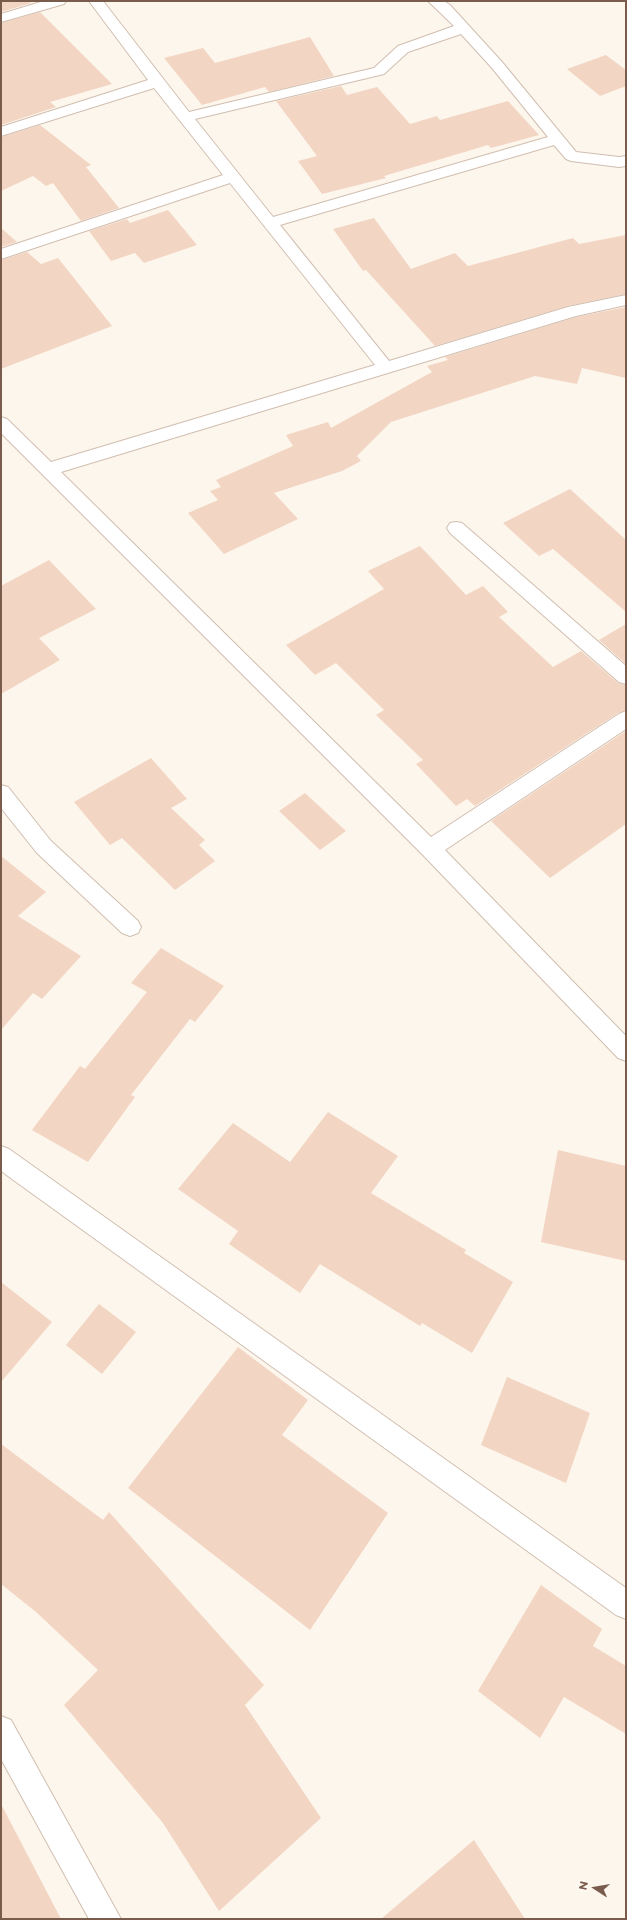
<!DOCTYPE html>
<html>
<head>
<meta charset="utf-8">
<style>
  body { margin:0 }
  #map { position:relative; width:627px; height:1920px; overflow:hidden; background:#fdf6ec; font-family:Montserrat,sans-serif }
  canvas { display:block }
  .frame { position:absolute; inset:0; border:2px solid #7a5c4d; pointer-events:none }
  .north { position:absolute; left:575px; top:1868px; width:40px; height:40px; -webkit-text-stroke:3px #fffaf3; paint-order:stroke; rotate:282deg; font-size:11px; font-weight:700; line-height:16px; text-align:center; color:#7a5c4d }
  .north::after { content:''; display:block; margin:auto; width:14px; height:18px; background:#7a5c4d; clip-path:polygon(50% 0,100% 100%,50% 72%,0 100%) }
</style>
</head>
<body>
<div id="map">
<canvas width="627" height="1920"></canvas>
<div class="frame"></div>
<div class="north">N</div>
</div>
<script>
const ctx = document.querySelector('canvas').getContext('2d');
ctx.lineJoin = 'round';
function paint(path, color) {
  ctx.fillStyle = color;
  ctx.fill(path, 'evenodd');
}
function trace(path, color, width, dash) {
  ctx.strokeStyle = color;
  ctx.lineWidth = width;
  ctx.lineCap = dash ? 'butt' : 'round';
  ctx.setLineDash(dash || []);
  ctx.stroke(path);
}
paint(new Path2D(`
  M1,1H28L31,3L1,12Z
  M40,12L112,84L50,102L56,107L1,125V23Z
  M310,37L334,76L269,92L265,87L202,105L164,58L203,48L215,63Z
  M606,55L626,70V86L600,96L567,69Z
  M341,86L347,95L377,87L410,124L437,116L440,120L508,101L539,135L491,148L488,145L384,176L386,178L322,194L298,161L317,156L276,101Z
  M40,125L91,165L86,167L119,208L81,221L53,183L46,186L33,176L1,191V137Z
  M168,210L197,245L144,263L135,253L111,261L89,231L127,219L130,223Z
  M374,218L411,269L455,253L468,266L573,238L579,244L626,235V294L568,306L435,346L366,270L363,271L333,229Z
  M1,228L17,242L1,247Z
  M27,252L41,264L58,258L112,326L1,369V260Z
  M626,307V378L582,368L577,384L535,376L391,422L357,456L361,461L342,471L274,493L298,519L224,554L188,513L218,500L210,491L221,487L216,480L293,446L286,435L328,422L331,428L432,372L427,366L448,360L445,357L576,317Z
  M570,489L626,540V612L553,549L539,556L503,523Z
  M420,546L466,595L483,586L508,612L499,617L553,667L581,651L618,683L626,685V710L618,713L475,806L467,799L456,806L416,764L423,760L376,715L384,710L336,663L315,675L286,645L384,589L368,571Z
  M49,560L96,609L39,638L60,660L1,694V586Z
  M626,624V664L599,640Z
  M626,731V824L550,878L491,821Z
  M151,758L187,799L171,808L205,840L199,845L215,861L175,890L122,838L110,845L74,802Z
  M305,793L346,831L320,850L279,811Z
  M1,856L46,892L18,916L81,956L42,999L33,993L1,1030Z
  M161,948L224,986L195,1022L190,1019L131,1095L135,1097L88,1162L32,1130L80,1066L85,1069L147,992L131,983Z
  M328,1112L398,1156L371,1193L466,1250L464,1253L513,1282L472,1353L422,1323L420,1326L320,1264L300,1293L229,1244L238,1231L178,1189L233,1123L290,1162Z
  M558,1150L626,1166V1261L541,1242Z
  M1,1282L52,1322L1,1382Z
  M99,1304L136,1332L102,1374L66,1345Z
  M238,1347L308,1400L282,1435L388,1513L310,1630L128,1488Z
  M507,1377L590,1413L566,1483L481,1445Z
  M1,1444L103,1520L109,1512L264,1685L245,1705L321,1818L219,1911L163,1823L64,1705L98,1670L36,1612L1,1584Z
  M541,1585L602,1629L593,1646L626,1666V1734L564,1697L540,1738L478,1691Z
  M1,1804L61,1919H1Z
  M474,1840L525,1919H381Z`), '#f3d5c3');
const street = new Path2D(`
  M44,1H66L64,4L1,22V14Z
  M89,1H103L189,112L374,68L398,46L454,26L428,1H444L450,5L502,62L576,152L619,157L626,156V166L619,167L571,161L566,159L554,145L280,225L389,361L568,307L626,295V305L576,316L61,472L431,837L619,714L626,711V729L445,850L626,1036V1061L618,1058L423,855L1,433V417L7,419L51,462L375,365L230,183L1,259V249L223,175L154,88L1,136V127L148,80ZM461,34L492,68L548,137L273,217L195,119L384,74L408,52Z
  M456,522L462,523L626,666V684L619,682L450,533L447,528L450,523Z
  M1,785L8,787L51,841L138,921L141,927L138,933L130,936L122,933L37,853L1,808Z
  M1,1146L9,1149L626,1588V1619L616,1615L1,1171Z
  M1,1716L11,1720L121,1919H89L1,1759Z`);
trace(street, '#d1beb0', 2);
paint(street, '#fff');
</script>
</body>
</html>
